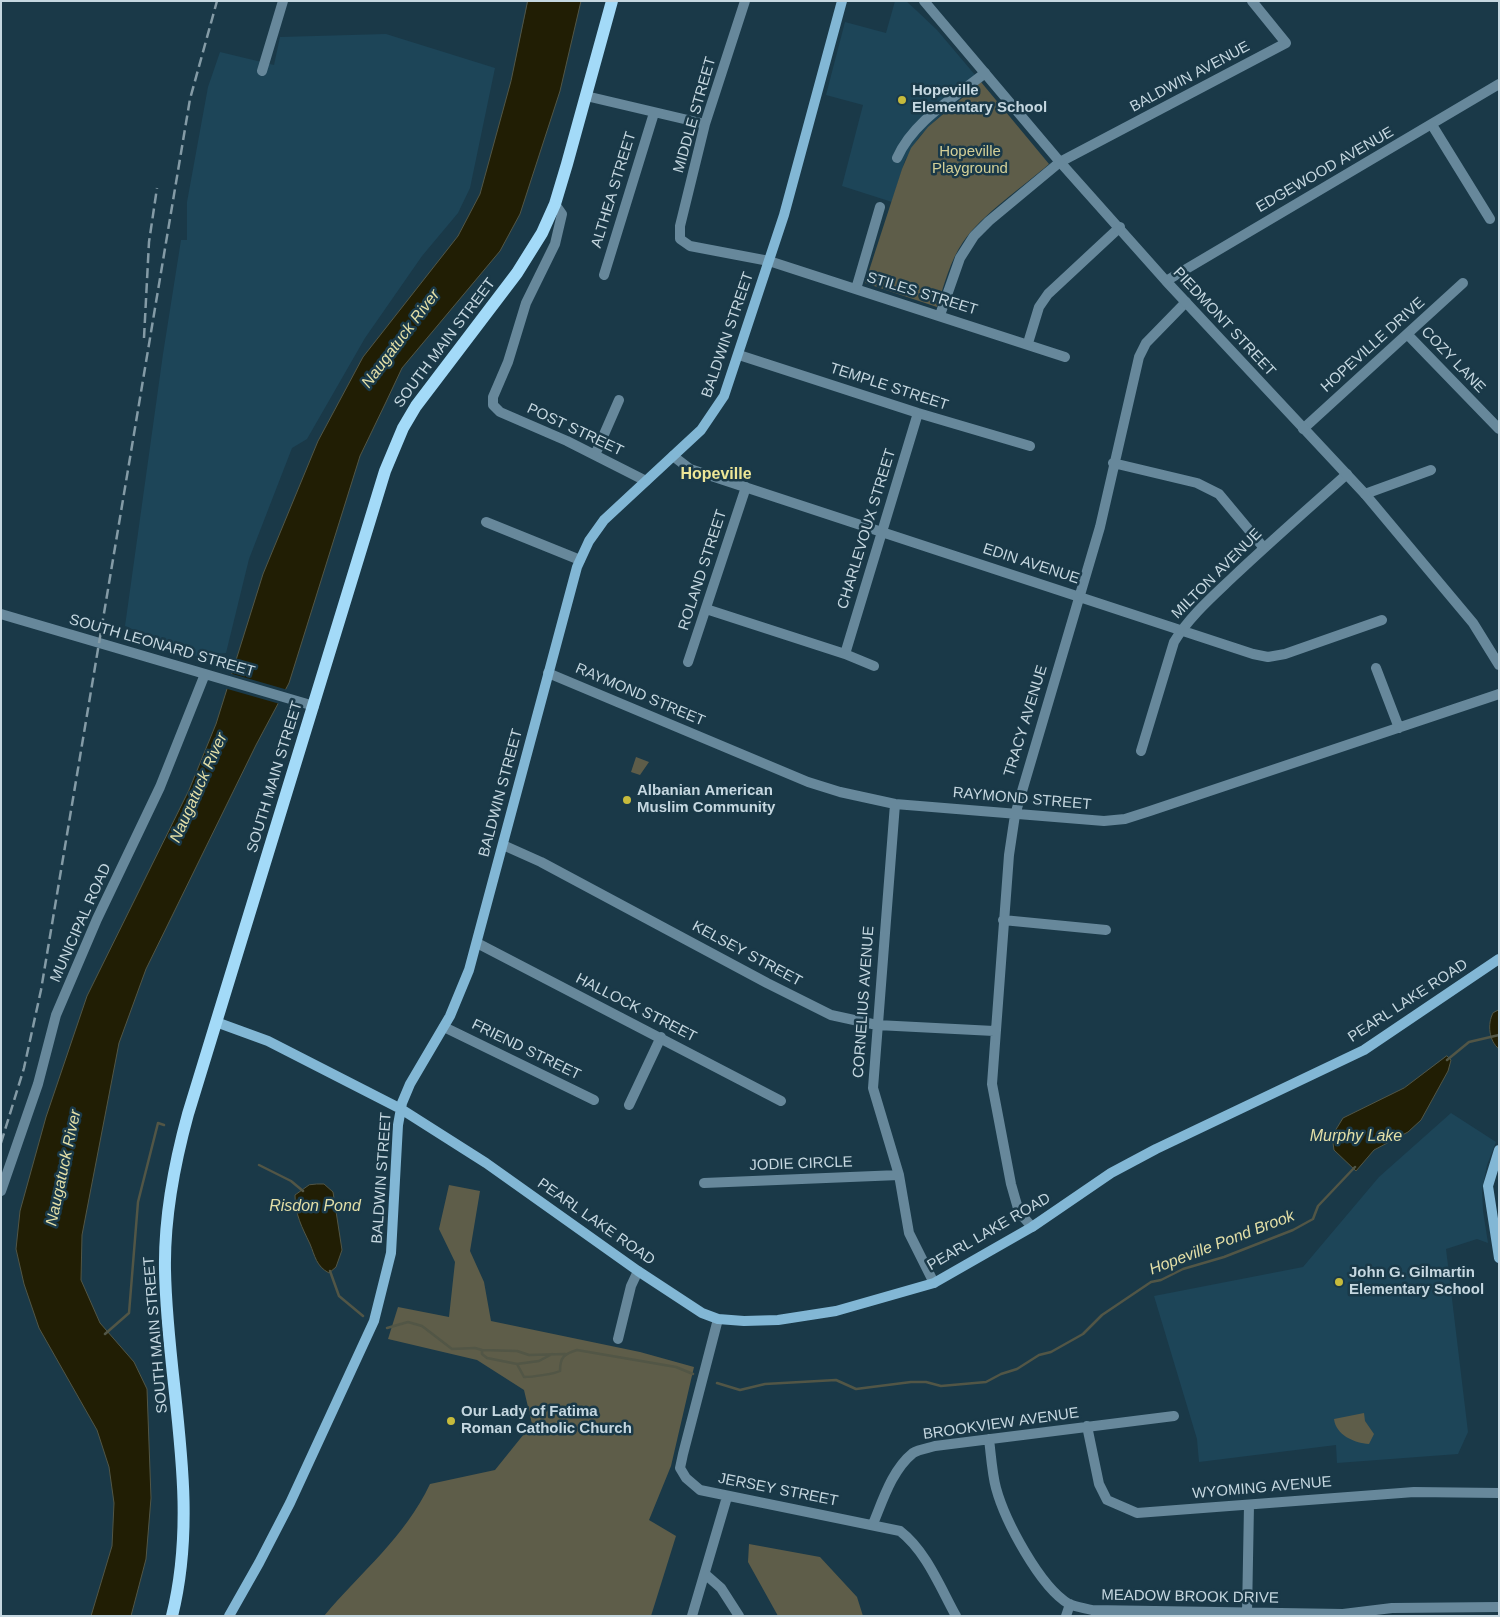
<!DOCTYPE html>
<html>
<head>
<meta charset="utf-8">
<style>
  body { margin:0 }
  #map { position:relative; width:1500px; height:1617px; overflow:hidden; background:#1a3948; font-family:Helvetica,sans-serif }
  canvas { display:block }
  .frame { position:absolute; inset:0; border:2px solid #c5d7e0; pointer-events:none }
</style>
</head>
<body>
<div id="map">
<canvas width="1500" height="1617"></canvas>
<div class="frame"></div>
</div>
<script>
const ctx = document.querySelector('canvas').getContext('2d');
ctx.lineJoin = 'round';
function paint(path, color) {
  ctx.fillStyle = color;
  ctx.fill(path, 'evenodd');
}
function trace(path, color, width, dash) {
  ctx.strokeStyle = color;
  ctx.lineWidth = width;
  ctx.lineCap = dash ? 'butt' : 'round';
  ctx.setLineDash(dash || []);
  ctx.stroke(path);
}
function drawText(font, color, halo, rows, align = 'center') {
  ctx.font = font + ' Helvetica,sans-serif';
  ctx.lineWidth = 5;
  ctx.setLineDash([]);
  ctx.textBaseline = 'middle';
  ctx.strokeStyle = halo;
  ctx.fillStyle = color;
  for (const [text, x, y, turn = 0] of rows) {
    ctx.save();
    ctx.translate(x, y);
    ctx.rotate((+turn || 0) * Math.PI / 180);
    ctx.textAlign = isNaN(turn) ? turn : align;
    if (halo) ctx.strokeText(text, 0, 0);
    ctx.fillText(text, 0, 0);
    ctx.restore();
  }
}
paint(new Path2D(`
  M895,1H906L917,11L937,30L981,82L938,118L919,137L905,160L892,202L842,186L863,105L826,95L845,22L886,33Z
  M386,34L495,68L470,188L458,213L422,256L365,338L307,439L292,448L249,559L226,653L195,656L125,626L163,354L181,240H187V202L208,87L220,52L274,65L280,37Z
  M1451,1113L1496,1142L1487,1165L1482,1190L1483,1211L1488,1243L1477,1239L1446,1249L1468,1432L1458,1454L1337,1463L1336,1445L1199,1462L1197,1439L1154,1296L1303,1267L1379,1177Z`), '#1d4558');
paint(new Path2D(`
  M981,82L1049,164C1024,186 981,215 963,242C950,261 944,285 937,307L865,283L902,169L911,148L928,127Z
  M636,757L649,762L640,775L631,772Z
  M449,1185L480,1191L470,1251L484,1282L491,1321L640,1352L694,1367L671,1466L649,1520L676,1536L651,1616H324C361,1572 405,1537 430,1484L495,1470L532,1424L524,1390L477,1360L388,1339L398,1307L449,1317L455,1262L439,1229Z
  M1364,1413L1365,1421L1374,1434L1369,1444C1354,1443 1336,1435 1334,1419Z
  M749,1544L820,1557L857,1597L863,1616H778L748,1562Z`), '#5e5d49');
const water = new Path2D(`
  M528,1H581L560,91L520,214L500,251L402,368L386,402L360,456L289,683L256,745L146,969L119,1043L82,1235L81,1280L100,1323L134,1362L147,1389L151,1498L146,1559L131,1616H91L112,1546L114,1503L109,1467L97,1430L39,1328L24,1284L16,1249L20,1211L46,1117L87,996L189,790L216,724L263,574L318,441L363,357L458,236L480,194L511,81Z
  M1499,1010V1049C1489,1041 1487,1024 1493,1013Z
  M1447,1056L1451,1060L1448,1071L1421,1120L1408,1132L1374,1150L1356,1171L1334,1150L1332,1136L1343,1118L1404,1088Z
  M317,1184H324L333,1192L342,1250L336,1267L329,1273C316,1266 315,1256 310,1244C302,1227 295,1215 295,1195L309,1185Z`);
paint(water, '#211e04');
trace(water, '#525646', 1);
paint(new Path2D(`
  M229,673L288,690L280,704L224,688Z`), '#1a3948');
trace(new Path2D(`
  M1447,1060L1469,1042L1499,1035
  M259,1165L291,1181L303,1191
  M330,1271L339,1296L363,1316
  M387,1328L408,1322L422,1326L452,1349L475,1348L482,1350V1354L487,1358L517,1364L524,1377C532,1377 554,1374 560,1371C560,1357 564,1354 577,1350L676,1367L693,1374
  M105,1334L129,1313L138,1202L158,1123L164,1125
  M482,1350L517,1351L529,1355L565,1354
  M517,1364L539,1361L552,1354
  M717,1383L740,1390L765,1384L836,1380L856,1389L911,1382H926L941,1386L986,1382L1001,1374L1017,1369L1039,1355L1051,1352L1083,1334L1102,1315L1151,1282L1161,1280L1183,1269L1224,1257L1293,1230L1313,1219L1318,1206L1355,1167`), '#525646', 2.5);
trace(new Path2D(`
  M745,1L705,124L680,226V239L690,246L769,261L1065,357
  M262,71L283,1
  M586,96L705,124
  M1432,125L1490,219
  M897,158C913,121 954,98 985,73
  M555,204L562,214L555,244L526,303L508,362L493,397V405L500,412L567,441L646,481
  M604,275L654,113
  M856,289L880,207
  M940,315L960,258L974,236L989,221L1060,162L1286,43L1252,1
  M1407,334L1499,429
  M1028,343L1039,307L1048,294L1120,227
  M739,355L918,413L1030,446
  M1303,429L1463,283
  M595,455L619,400
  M673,456L690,469L1253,654L1268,657L1285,654L1382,620
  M1113,463L1197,483L1219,494L1264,548
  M1365,494L1431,470
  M486,522L580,560
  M706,609L845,654L874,666
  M1,614L314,706
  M845,654L918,413
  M688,662L746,487
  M1376,668L1399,728
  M548,673L808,782L840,792L895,804L1104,821L1125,819L1150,811L1499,694
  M1141,751L1174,642C1189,617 1212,597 1233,577C1270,542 1309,508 1347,474
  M895,804L873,1088L899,1175L909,1233L934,1283
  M503,845L541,862L767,983L831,1015L877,1025L994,1031
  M1003,920L1106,930
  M477,943L781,1101
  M444,1027L594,1100
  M629,1105L661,1037
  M704,1183L899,1175
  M1,1191L38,1084L56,1015L97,919L160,787L205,674
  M1032,1227L1019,1212L1011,1184L992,1084L1009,855L1015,815L1100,527L1139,357L1146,343L1186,302
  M718,1319L683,1454L680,1468L686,1478L700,1490L900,1531C926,1551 940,1587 956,1616
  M618,1339L631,1286L638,1271
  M1087,1426L1099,1484L1107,1500L1137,1513L1414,1492L1499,1493
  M989,1439C991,1455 992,1473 996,1488C1005,1521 1040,1587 1069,1604C1076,1607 1085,1608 1092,1610L1343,1614L1392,1608L1499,1607
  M873,1524C883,1500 892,1470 913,1453C919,1449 929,1448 935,1446L1174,1416
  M705,1574L721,1588L739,1616
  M1247,1614L1249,1505
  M692,1616L727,1497
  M1066,1616L1070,1604`), '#67889b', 10);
trace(new Path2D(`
  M924,1L1060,162L1166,281L1365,494L1473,623L1499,665
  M1166,281L1499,84`), '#67889b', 10);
trace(new Path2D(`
  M216,1022L268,1041L401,1109L486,1163L638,1271L702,1313L718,1319L744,1321L778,1320L836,1311L934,1283L1032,1227L1111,1173L1156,1149L1364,1050L1499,959
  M1499,1150L1488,1186L1499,1258
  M229,1616L259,1563L290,1503L374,1321L391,1253L398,1125L402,1103L410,1084L450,1016L469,970L577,567L589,541L604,520L701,430L724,396L784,215L842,1`), '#82b7d5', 10);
trace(new Path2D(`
  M172,1616C201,1500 167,1386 165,1270C164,1216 174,1165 188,1114L385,471L403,428L416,406L517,273L542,233L555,204L567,164L612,1`), '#a3daf8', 12);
trace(new Path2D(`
  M144,338L149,242L157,188
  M1,1143L24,1068L41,990L190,99L217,1`), '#849ba6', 2.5, [10, 5]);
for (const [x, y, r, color] of [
  [902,100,5,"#c7bb3c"],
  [627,800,5,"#c7bb3c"],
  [1339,1282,5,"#c7bb3c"],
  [451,1421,5,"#c7bb3c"]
]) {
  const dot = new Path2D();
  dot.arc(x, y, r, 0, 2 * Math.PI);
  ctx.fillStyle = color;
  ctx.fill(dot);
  trace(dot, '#1a3948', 2);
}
drawText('15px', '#c5d7e0', '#1a3948', [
  ["BALDWIN AVENUE",1190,77,-28],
  ["MIDDLE STREET",695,115,-74],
  ["EDGEWOOD AVENUE",1325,170,-30],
  ["ALTHEA STREET",614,190,-73],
  ["STILES STREET",922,294,17],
  ["PIEDMONT STREET",1224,322,47],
  ["BALDWIN STREET",728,335,-71],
  ["SOUTH MAIN STREET",445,343,-53],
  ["HOPEVILLE DRIVE",1373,345,-42],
  ["COZY LANE",1453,360,46],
  ["TEMPLE STREET",889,387,18],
  ["POST STREET",575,430,25],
  ["CHARLEVOUX STREET",867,529,-73],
  ["EDIN AVENUE",1031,564,18],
  ["ROLAND STREET",703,570,-72],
  ["MILTON AVENUE",1217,574,-45],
  ["SOUTH LEONARD STREET",162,646,16],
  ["RAYMOND STREET",640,695,23],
  ["TRACY AVENUE",1026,721,-73],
  ["SOUTH MAIN STREET",275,777,-73],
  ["BALDWIN STREET",501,793,-75],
  ["RAYMOND STREET",1022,799,5],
  ["MUNICIPAL ROAD",81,923,-66],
  ["KELSEY STREET",747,954,28],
  ["PEARL LAKE ROAD",1408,1001,-33],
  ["CORNELIUS AVENUE",864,1002,-86],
  ["HALLOCK STREET",636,1008,27],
  ["FRIEND STREET",526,1050,26],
  ["JODIE CIRCLE",801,1164,-2],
  ["BALDWIN STREET",382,1178,-86],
  ["PEARL LAKE ROAD",596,1222,35],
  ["PEARL LAKE ROAD",989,1232,-30],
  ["SOUTH MAIN STREET",156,1335,-95],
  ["BROOKVIEW AVENUE",1001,1424,-8],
  ["WYOMING AVENUE",1262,1488,-5],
  ["JERSEY STREET",778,1490,11],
  ["MEADOW BROOK DRIVE",1190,1597,1]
]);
drawText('bold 15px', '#c5d7e0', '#1a3948', [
  ["Hopeville",912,91],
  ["Elementary School",912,108],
  ["Albanian American",637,791],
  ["Muslim Community",637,808],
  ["John G. Gilmartin",1349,1273],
  ["Elementary School",1349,1290],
  ["Our Lady of Fatima",461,1412],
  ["Roman Catholic Church",461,1429]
], 'left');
drawText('15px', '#d3cf97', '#1a3948', [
  ["Hopeville",970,152],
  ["Playground",970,169]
]);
drawText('italic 16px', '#e3dfa7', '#1a3948', [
  ["Naugatuck River",401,339,-53],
  ["Naugatuck River",199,788,-66],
  ["Murphy Lake",1356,1137],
  ["Naugatuck River",64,1168,-78],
  ["Risdon Pond",315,1207],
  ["Hopeville Pond Brook",1222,1243,-21]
]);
drawText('bold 16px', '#ede697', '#1a3948', [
  ["Hopeville",716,475]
]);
</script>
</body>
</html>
